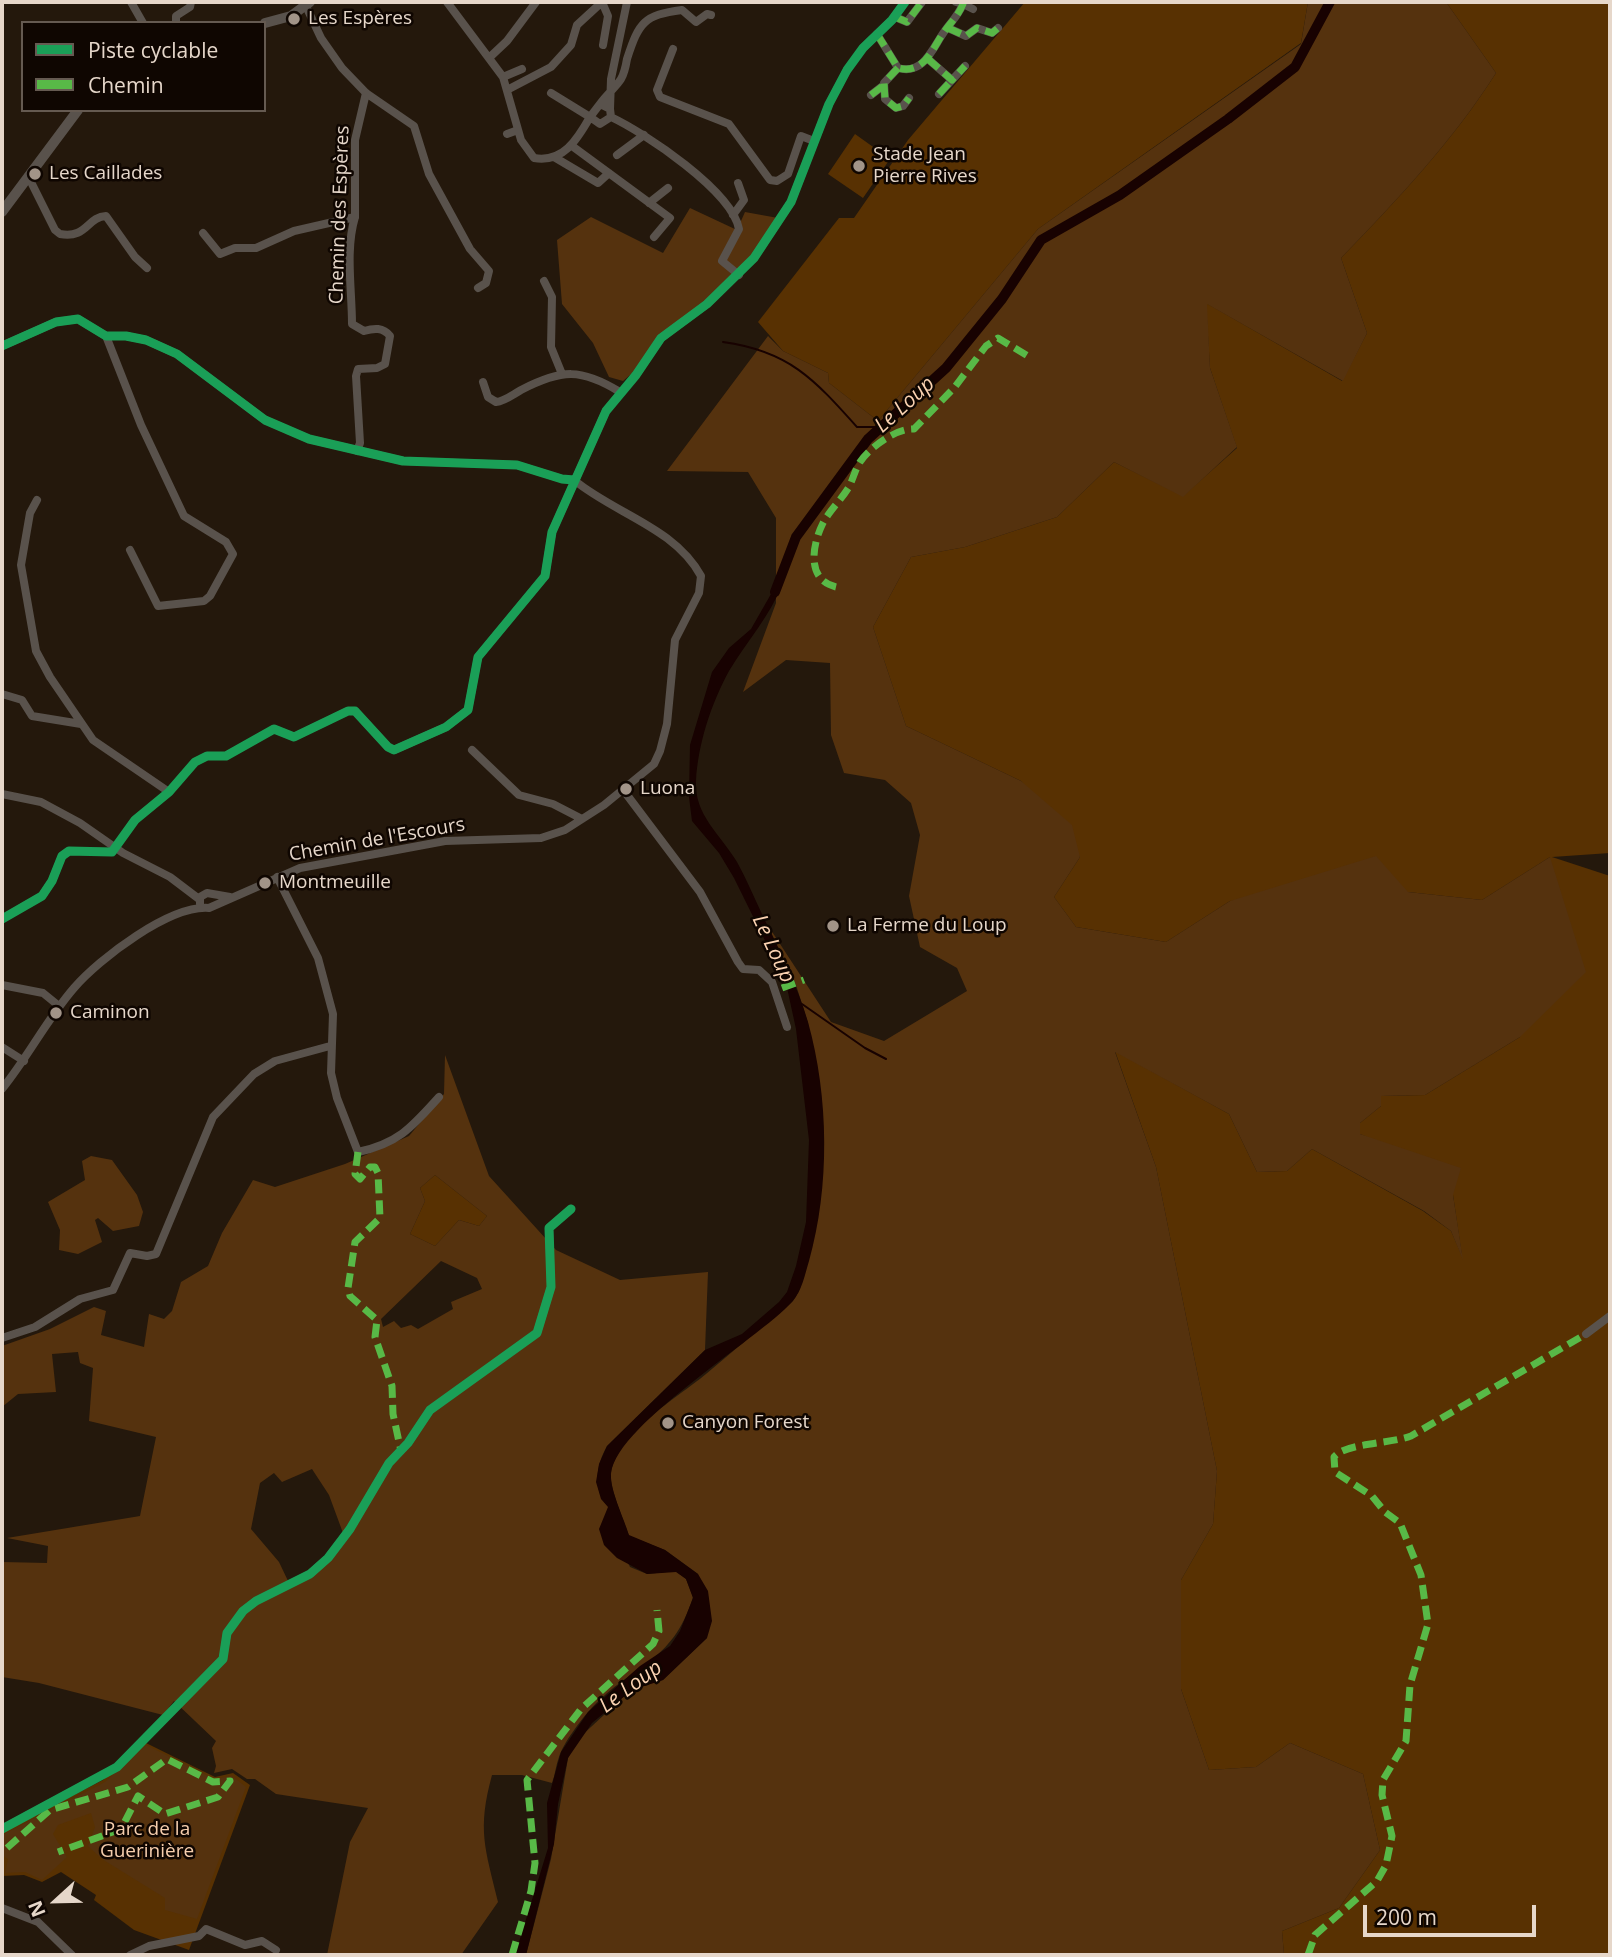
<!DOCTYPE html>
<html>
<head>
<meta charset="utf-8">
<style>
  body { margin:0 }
  #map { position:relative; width:1612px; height:1957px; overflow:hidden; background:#24180c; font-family:"Open Sans",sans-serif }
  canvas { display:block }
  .frame { position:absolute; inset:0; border:4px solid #e6d7ca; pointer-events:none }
  .legend { position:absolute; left:21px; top:21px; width:245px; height:91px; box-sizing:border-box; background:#0f0601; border:2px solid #655a51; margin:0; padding:9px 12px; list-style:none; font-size:21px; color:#e6d7ca }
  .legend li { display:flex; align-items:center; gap:14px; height:35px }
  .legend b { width:35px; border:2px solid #655a51 }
  .north { position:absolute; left:21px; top:1866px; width:70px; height:70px; -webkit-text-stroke:5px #0f0601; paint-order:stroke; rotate:248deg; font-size:19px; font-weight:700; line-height:28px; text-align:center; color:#e6d7ca }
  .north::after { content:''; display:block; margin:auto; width:24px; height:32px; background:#e6d7ca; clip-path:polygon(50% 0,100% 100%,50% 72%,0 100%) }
  .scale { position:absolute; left:1363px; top:1905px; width:173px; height:32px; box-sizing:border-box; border:4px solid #e6d7ca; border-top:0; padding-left:9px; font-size:21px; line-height:24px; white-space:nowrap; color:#e6d7ca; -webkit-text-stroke:5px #0f0601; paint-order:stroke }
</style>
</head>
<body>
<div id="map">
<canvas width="1612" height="1957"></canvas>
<div class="frame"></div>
<ul class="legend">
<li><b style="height:9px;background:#1a9f57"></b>Piste cyclable</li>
<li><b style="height:9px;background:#58b947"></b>Chemin</li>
</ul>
<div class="north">N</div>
<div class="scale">200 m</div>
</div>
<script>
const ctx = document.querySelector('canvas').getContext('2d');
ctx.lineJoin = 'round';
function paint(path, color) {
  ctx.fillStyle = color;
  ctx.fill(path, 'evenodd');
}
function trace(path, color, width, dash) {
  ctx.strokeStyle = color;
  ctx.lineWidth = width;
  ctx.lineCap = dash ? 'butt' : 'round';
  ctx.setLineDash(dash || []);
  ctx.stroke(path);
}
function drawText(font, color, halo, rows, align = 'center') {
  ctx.font = font + ' "Open Sans",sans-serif';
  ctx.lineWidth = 5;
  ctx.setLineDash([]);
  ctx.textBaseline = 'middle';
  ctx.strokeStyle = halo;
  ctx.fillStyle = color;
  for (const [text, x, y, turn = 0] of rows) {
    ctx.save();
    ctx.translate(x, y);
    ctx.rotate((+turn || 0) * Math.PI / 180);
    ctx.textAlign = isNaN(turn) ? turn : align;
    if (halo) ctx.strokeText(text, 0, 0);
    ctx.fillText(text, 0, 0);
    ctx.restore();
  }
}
paint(new Path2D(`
  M1025,2H1308L1301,43L1038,229L878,421L829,383L828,373L783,351L758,322L839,218H854L908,140Z
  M1446,2H1610V853L1552,857L1610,876V1955H1284L1282,1931L1339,1908L1380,1850L1363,1774L1290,1743L1256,1767L1209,1770L1181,1689V1580L1213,1524L1217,1471L1156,1167L1115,1051L1229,1114L1257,1172L1287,1171L1312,1149L1423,1211L1451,1231L1462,1256L1453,1195L1374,1140L1360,1134V1123L1381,1106V1096L1425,1095L1520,1037L1550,857L1482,900L1408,892L1230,901L1166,942L1076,927L1054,897L1080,857L1021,781L906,726L873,627L911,557L965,547L1057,517L1114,462L1183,496L1237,448L1210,368L1206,303L1342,381L1367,333L1341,258C1398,199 1452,142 1496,73Z
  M855,134L890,159L863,198L828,174Z
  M435,1175L487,1216L479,1226L459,1220L435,1246L410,1234L425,1201L420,1188Z
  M146,1743L215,1777L233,1773L250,1785L189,1950L134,1930L94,1900L96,1895L61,1872L42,1882L24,1875L2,1876V1832L103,1780Z`), '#583102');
paint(new Path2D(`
  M1308,2H1446L1496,73C1452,142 1398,199 1341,258L1367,333L1343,381L1207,304L1210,368L1237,447L1183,497L1114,462L1057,517L965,547L911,557L873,627L906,726L1021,781L1072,825L1080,857L1054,897L1076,927L1166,942L1230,901L1376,856L1408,892L1482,900L1550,857L1586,972L1520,1037L1425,1095L1381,1096V1106L1360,1123V1134L1461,1168L1453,1195L1463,1260L1451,1231L1424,1211L1312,1149L1287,1171L1257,1172L1229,1114L1115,1052L1156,1167L1217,1471L1213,1524L1181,1580V1689L1209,1770L1256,1767L1290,1743L1363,1774L1380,1850L1339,1908L1282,1931L1284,1955H526L551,1859L568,1758L578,1739L632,1689L663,1680L707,1638L698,1574L665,1550L629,1536C624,1520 609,1488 611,1474C616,1433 677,1398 706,1374C735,1350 763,1325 793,1301L800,1289L821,1106L808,1023L796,985L767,924L831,1022L884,1041L967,991L957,968L920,947L909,896L920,835L911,803L885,780L844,773L831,735L830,663L786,660L743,692L776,603V518L748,472L667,471L768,336L783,351L828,373L829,383L878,421L1038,229L1301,44Z
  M690,208L737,230L745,212L778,218L745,267L703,311L657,339L637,369L623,381L609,377L593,343L562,304L557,240L591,217L663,253Z
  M445,1055L489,1176L556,1250L620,1280L708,1272L705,1350L607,1446C596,1465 592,1491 609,1507L606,1515L630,1567L647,1574L676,1571L686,1579L693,1597C672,1665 631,1664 589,1711C580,1721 563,1744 559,1757C556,1765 555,1775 552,1783L522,1775H492C477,1830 485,1848 498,1902L461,1955H327L350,1842L368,1808L276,1794L255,1779H247L232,1769L214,1773L216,1766L212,1748L216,1741L174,1701L163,1715L39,1683L2,1677V1562L47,1563L48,1546L7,1538L140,1516L156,1437L89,1421L93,1368L80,1363L78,1352L52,1354L56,1392L18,1394L2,1407V1346L50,1329L94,1307L106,1311L101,1335L144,1347L149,1314L164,1319L172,1311L181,1282L208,1266L222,1233L253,1180L275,1187L345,1164L409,1136L444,1094ZM435,1175L487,1216L479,1226L459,1220L435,1246L410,1234L425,1201L420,1188ZM441,1261L477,1278L482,1289L451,1302L453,1309L418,1329L411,1325L401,1328L394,1321L383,1327L381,1319ZM312,1469L329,1495L343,1533C327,1555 314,1571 289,1583L279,1562L251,1529L260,1483L274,1473L282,1482Z
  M91,1156L112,1160L137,1195L143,1212L139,1226L113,1231L98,1218L95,1220L102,1242L78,1254L59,1250L60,1230L48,1202L85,1180L82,1161Z
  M146,1745L214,1779L232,1776L246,1787L197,1919L165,1910V1898L102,1859L88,1846L95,1827L91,1813L58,1825L53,1834L67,1857L42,1880L25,1872L5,1873L8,1859L2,1855V1835L105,1782Z`), '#55320e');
paint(new Path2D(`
  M779,580L783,583C770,616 747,641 729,671C711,704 698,744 696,781C694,815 721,835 737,862C746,878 753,895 761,912C778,948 797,984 808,1022C829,1097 830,1187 809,1261C805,1274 802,1291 792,1302C759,1339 607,1430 611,1478C612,1494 624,1519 629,1535L665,1550L698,1574L708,1591L712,1621L707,1638L663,1680L632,1690L592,1723L568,1758L558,1804L554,1844L526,1955H515L548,1848L547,1803L561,1752L588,1712L640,1666L670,1646L680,1631L693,1598L686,1579L676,1572L647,1574L617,1558L604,1545L599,1529L608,1507L601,1499L596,1482L599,1464L607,1446L705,1350L742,1334L779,1302L787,1292L796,1266L806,1222L809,1140L796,1029L786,983L734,878L719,853L692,821L689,797L690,745L712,672L729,648L751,629Z`), '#180201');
trace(new Path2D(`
  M723,342C789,351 814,379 857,427H881
  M802,1004L865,1048L886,1059`), '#180201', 2);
trace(new Path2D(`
  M775,592L796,537L868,439L946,368L1002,299L1041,240L1120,195L1228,119L1295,67L1330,2`), '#180201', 10);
trace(new Path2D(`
  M131,2L143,23
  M304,2L321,38L342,68L366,93L414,126L429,174L470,249L489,271L486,283L478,288
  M447,2L503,77L521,140L534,158C563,163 577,140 590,117L551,93
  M602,2L608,16L603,45
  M963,4L973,9
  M895,17L907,22L922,2
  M176,23V16L190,7L191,2
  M948,28L966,36L977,28L992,33L998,28
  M877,34L898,68C924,75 932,49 944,32C951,22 958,16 963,4L956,2
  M673,49L657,90L660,97L729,124L770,180L777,181L788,174L801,136L814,141
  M490,57L507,41L536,2
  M928,59L952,80L965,66
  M898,68L884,83L885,99L896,108L903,106L909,98
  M503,77L522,69
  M507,90L551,67L571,45L577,25L602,2
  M939,94L952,80
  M871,95L884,85
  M600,104C606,95 617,86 621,79C624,74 626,65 627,59C639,22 644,15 682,10L696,22L707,14L711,15
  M600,104L610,109L611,117L600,124L590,117Z
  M610,109L611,79L627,2
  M611,117C645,133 732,191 739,229L722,261L739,275
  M507,134L518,130
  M572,146L670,218L654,237
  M617,155L644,135
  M554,157L598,183L609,173
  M28,176L55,230L60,234C87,239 87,217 106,216L135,257L147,268
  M649,203L668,188
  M733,215L744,200L738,183
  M203,233L220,254L235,248H256L294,231L355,217
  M544,281L552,297L551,347L562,374
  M106,336L141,425L184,516L226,542L233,554L210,596L204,601L158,606L130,550
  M2,346L56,322L78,319L106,336H126L146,340L177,354L265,420L309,439L403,461L517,465L562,479L574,480
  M483,382L488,397L496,402C505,401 512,395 521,390C562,369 581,368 620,392
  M357,451L360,443L356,376L358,369L377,368L385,364L390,336C383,327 374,328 364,331L352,324C352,290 345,250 355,217V140L366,93
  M37,500L30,513L21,565L36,651L50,677L93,740L169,792
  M2,694L22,700L32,716L81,724
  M472,750L519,795L553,804L582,819
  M624,791L700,892L738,962L743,969L759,970L772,982L787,1027
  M2,794L41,802L80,823L123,853L170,877L199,899
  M277,877L318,958L333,1014L331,1073L337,1098L358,1152C399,1143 412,1127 439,1097
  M200,904V897L207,893L230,897
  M2,919L42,896L52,881L62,856L69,851L112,852L135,820L169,792L195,762L207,756H226L274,729L294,737L348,711H355L388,747L394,750L446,727L468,710L478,657L545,576L552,532L606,411L636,375L661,338L707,304L754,258L791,202L829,104L847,70L863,48L892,20L905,2
  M2,985L43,993L59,1006
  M2,1047L24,1061
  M2,1089C28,1057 47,1019 74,988C100,958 170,905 209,908L300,868L445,841L541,838L565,830L604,805L654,764L660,751L667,724L675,640L699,593L701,576C674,527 615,514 574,480
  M1586,1334L1610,1316
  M2,1338L35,1327L80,1299L113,1290L130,1253L147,1256L156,1254L213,1117L254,1074L275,1061L330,1046
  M2,1829L117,1767L223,1659L227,1633L243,1611L256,1601L310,1574L328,1558L350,1529L389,1463L408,1443L430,1410L537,1333L551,1287L549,1228L571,1209
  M2,1908L38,1922L72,1955
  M130,1955L149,1946L199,1936L206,1929L245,1945L262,1941L276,1950`), '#59524c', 8);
trace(new Path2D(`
  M265,23L291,16L310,2
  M2,212L78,110`), '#59524c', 10);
trace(new Path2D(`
  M895,17L907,22L922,2
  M948,28L966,36L977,28L992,33L998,28
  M877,34L898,68C924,75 932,49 944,32C951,22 958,16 963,4L956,2
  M928,59L952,80L965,66
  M898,68L884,83L885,99L896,108L903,106L909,98
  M939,94L952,80
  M871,95L884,85
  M836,587C806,580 812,545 823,523C830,510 841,500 849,487C853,479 855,470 860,462C870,447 897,428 914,429L954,388L986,346L998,338L1031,358
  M782,988L804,980
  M358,1152L355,1174L360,1179L370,1167H375L378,1173L380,1218L355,1242L348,1288L350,1296L377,1320L375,1337L392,1386L393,1414L401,1451
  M7,1848L50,1810L128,1787L167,1759L213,1782L230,1781L218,1797L165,1814L138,1796L121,1829L58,1852
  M512,1955L531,1891L535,1863L527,1780L581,1709L653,1644L659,1631L657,1610
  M1308,1955L1315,1935L1377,1881L1386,1865L1392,1836L1382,1795L1383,1780L1406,1741L1410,1685L1428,1624L1421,1575L1400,1523L1385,1512L1372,1496L1335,1472L1334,1457C1345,1443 1390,1444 1411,1436L1586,1334`), '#58b947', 7, [14, 7]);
trace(new Path2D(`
  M2,346L56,322L78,319L106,336H126L146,340L177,354L265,420L309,439L403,461L517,465L562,479L574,480
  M2,919L42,896L52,881L62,856L69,851L112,852L135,820L169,792L195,762L207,756H226L274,729L294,737L348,711H355L388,747L394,750L446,727L468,710L478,657L545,576L552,532L606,411L636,375L661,338L707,304L754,258L791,202L829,104L847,70L863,48L892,20L905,2
  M2,1829L117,1767L223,1659L227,1633L243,1611L256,1601L310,1574L328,1558L350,1529L389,1463L408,1443L430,1410L537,1333L551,1287L549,1228L571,1209`), '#1a9f57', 9);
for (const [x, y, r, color] of [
  [294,19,7,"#a29488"],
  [859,166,7,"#a29488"],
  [35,174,7,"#a29488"],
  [626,789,7,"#a29488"],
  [265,883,7,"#a29488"],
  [833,926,7,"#a29488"],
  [56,1013,7,"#a29488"],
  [668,1423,7,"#a29488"]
]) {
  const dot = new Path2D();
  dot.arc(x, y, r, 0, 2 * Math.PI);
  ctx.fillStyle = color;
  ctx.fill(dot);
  trace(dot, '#0f0601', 2.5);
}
drawText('19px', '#e6d7ca', '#0f0601', [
  ["Les Espères",308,19],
  ["Stade Jean",873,155],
  ["Pierre Rives",873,177],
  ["Les Caillades",49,174],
  ["Luona",640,789],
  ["Montmeuille",279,883],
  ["La Ferme du Loup",847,926],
  ["Caminon",70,1013],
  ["Canyon Forest",682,1423]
], 'left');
drawText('19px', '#e6d7ca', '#0f0601', [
  ["Chemin des Espères",340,215,-88],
  ["Chemin de l'Escours",377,840,-10]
]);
drawText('19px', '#f6cead', '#0f0601', [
  ["Parc de la",147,1830],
  ["Guerinière",147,1852]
]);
drawText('italic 21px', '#fad2b1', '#0f0601', [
  ["Le Loup",905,405,-42],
  ["Le Loup",773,949,65],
  ["Le Loup",631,1687,-37]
]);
</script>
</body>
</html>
